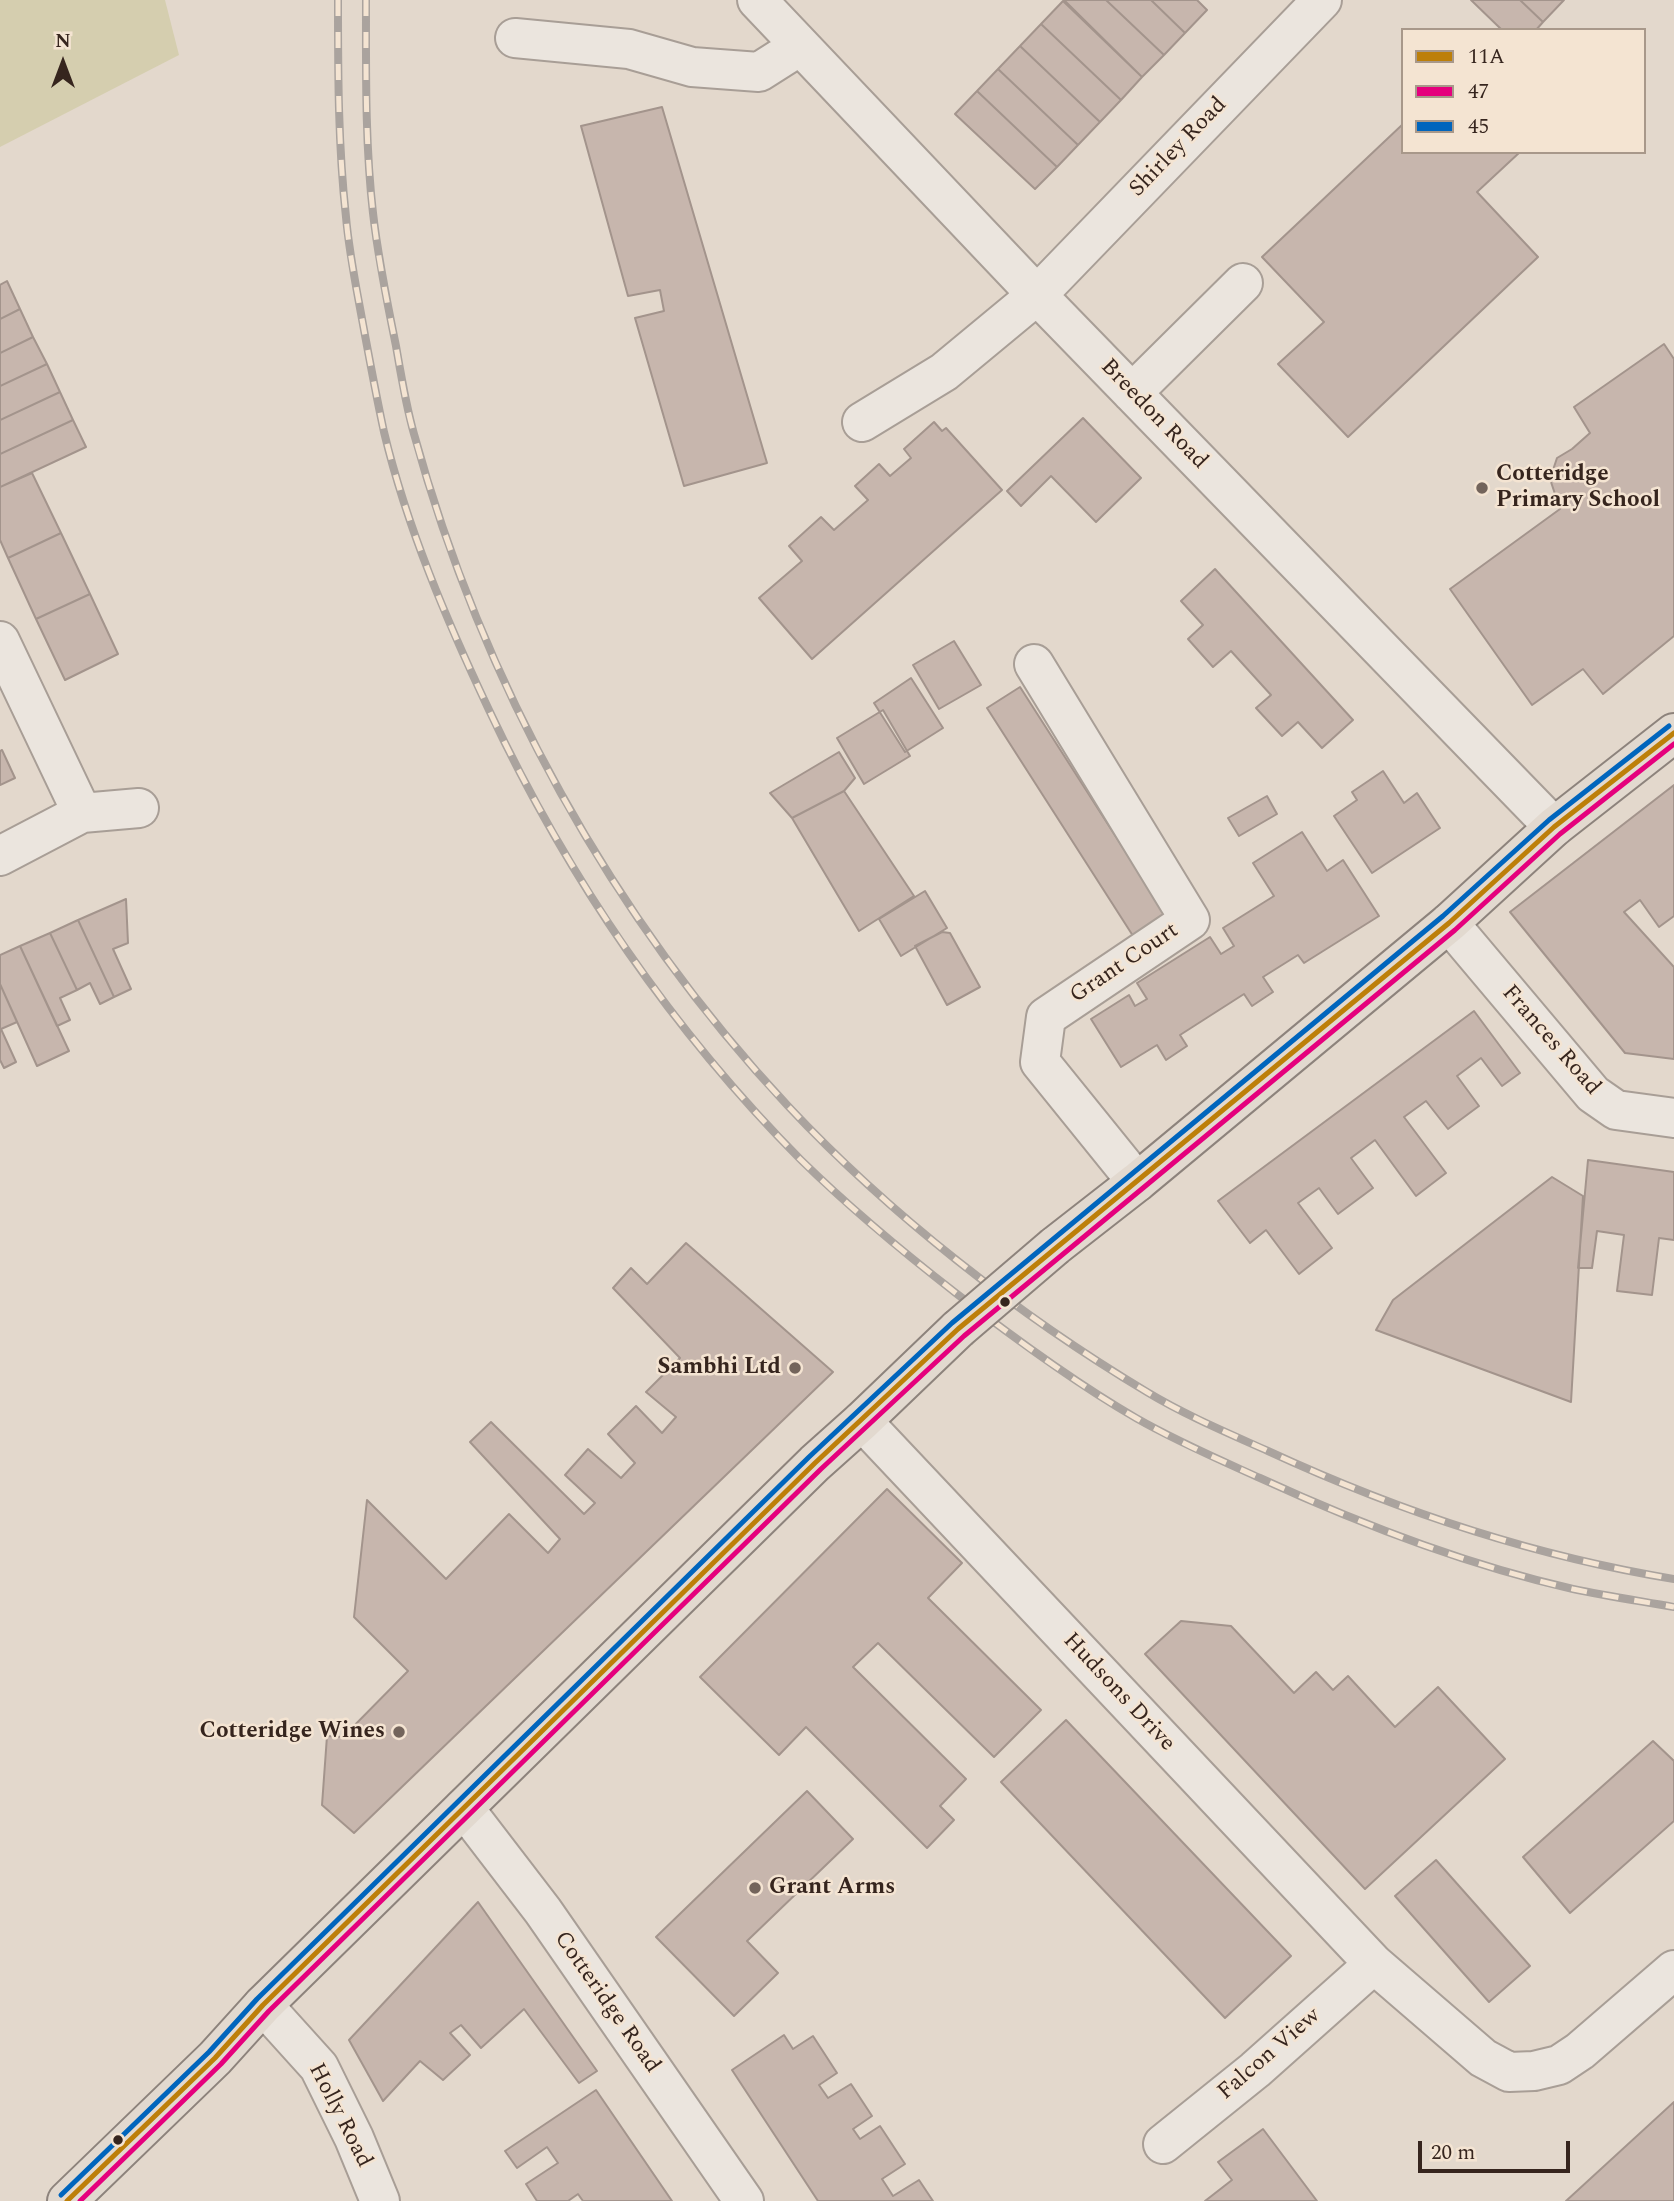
<!DOCTYPE html>
<html>
<head>
<meta charset="utf-8">
<style>
  body { margin:0 }
  #map { position:relative; width:1674px; height:2201px; overflow:hidden; background:#e3d8cc; font-family:Spectral,serif }
  canvas { display:block }
  .legend { position:absolute; left:1401px; top:28px; width:245px; height:126px; box-sizing:border-box; background:#f4e4d2; border:2px solid #a8988a; margin:0; padding:9px 12px; list-style:none; font-size:21px; color:#36251e }
  .legend li { display:flex; align-items:center; gap:14px; height:35px }
  .legend b { width:35px; border:2px solid #a8988a }
  .north { position:absolute; left:28px; top:28px; width:70px; height:70px; -webkit-text-stroke:5px #f4e4d2; paint-order:stroke; rotate:0deg; font-size:19px; font-weight:700; line-height:28px; text-align:center; color:#36251e }
  .north::after { content:''; display:block; margin:auto; width:24px; height:32px; background:#36251e; clip-path:polygon(50% 0,100% 100%,50% 72%,0 100%) }
  .scale { position:absolute; left:1418px; top:2141px; width:152px; height:32px; box-sizing:border-box; border:4px solid #36251e; border-top:0; padding-left:9px; font-size:21px; line-height:24px; white-space:nowrap; color:#36251e; -webkit-text-stroke:5px #f4e4d2; paint-order:stroke }
</style>
</head>
<body>
<div id="map">
<canvas width="1674" height="2201"></canvas>
<ul class="legend">
<li><b style="height:9px;background:#bd7f09"></b>11A</li>
<li><b style="height:9px;background:#e5007d"></b>47</li>
<li><b style="height:9px;background:#0065bd"></b>45</li>
</ul>
<div class="north">N</div>
<div class="scale">20 m</div>
</div>
<script>
const ctx = document.querySelector('canvas').getContext('2d');
ctx.lineJoin = 'round';
function paint(path, color) {
  ctx.fillStyle = color;
  ctx.fill(path, 'evenodd');
}
function trace(path, color, width, dash) {
  ctx.strokeStyle = color;
  ctx.lineWidth = width;
  ctx.lineCap = dash ? 'butt' : 'round';
  ctx.setLineDash(dash || []);
  ctx.stroke(path);
}
function drawText(font, color, halo, rows, align = 'center') {
  ctx.font = font + ' Spectral,serif';
  ctx.lineWidth = 5;
  ctx.setLineDash([]);
  ctx.textBaseline = 'middle';
  ctx.strokeStyle = halo;
  ctx.fillStyle = color;
  for (const [text, x, y, turn = 0] of rows) {
    ctx.save();
    ctx.translate(x, y);
    ctx.rotate((+turn || 0) * Math.PI / 180);
    ctx.textAlign = isNaN(turn) ? turn : align;
    if (halo) ctx.strokeText(text, 0, 0);
    ctx.fillText(text, 0, 0);
    ctx.restore();
  }
}
paint(new Path2D(`
  M0,0H165L179,55L0,147Z`), '#d5ceaf');
const building = new Path2D(`
  M1064,0H1106L1164,55L1142,77Z
  M1106,0H1151L1185,33L1164,55Z
  M1151,0H1197L1207,10L1185,33Z
  M1471,0H1520L1543,22L1536,30H1502Z
  M1520,0H1564L1543,22Z
  M1063,1L1142,77L1121,100L1041,24Z
  M1041,24L1121,100L1100,122L1020,46Z
  M1020,46L1100,122L1078,145L998,69Z
  M998,69L1078,145L1057,167L977,91Z
  M977,91L1057,167L1035,189L955,114Z
  M662,107L767,463L684,486L635,318L664,311L660,290L628,296L581,126Z
  M1403,124V152H1520L1477,192L1538,257L1348,437L1278,364L1324,322L1262,257Z
  M7,281L20,309L0,319V285Z
  M20,309L33,337L0,353V319Z
  M33,337L47,364L0,386V353Z
  M1664,344L1674,359V636L1603,694L1583,669L1532,705L1450,589L1560,509L1550,479L1557,458L1572,449L1590,433L1574,407Z
  M47,364L60,392L0,420V386Z
  M60,392L73,420L0,454V420Z
  M1083,418L1141,478L1096,522L1051,476L1021,506L1007,491Z
  M73,420L86,447L0,487V454Z
  M934,422L942,431L946,428L1002,490L812,659L759,598L802,561L789,546L821,517L834,530L868,500L855,486L879,464L890,476L911,458L904,449Z
  M32,473L61,533L8,558L0,540V487Z
  M61,533L90,594L36,619L8,558Z
  M1215,569L1353,720L1322,748L1298,722L1282,736L1256,708L1271,695L1231,651L1213,667L1188,639L1203,625L1181,601Z
  M90,594L118,654L65,680L36,619Z
  M954,641L981,685L939,709L913,665Z
  M911,678L943,728L905,752L874,703Z
  M1020,687L1168,918L1135,939L987,708Z
  M883,710L910,756L864,784L837,738Z
  M2,750L15,778L0,785V751Z
  M839,752L855,778L844,791L792,818L770,793Z
  M1383,771L1404,803L1417,793L1440,828L1372,873L1334,816L1357,800L1352,792Z
  M1674,785V916L1659,927L1640,900L1624,912L1674,967V1059L1625,1053L1510,912Z
  M844,791L914,896L859,931L792,818Z
  M1267,796L1277,814L1239,836L1228,818Z
  M1302,832L1327,871L1343,860L1379,916L1304,963L1298,955L1263,977L1273,992L1252,1006L1244,994L1180,1035L1187,1046L1166,1060L1157,1045L1121,1067L1091,1019L1129,995L1135,1006L1147,999L1137,983L1210,937L1221,954L1234,946L1223,928L1274,896L1253,863Z
  M925,891L947,928L901,956L879,919Z
  M126,899L128,943L113,949L131,989L114,997L78,920Z
  M78,920L114,997L100,1004L90,983L77,990L50,933Z
  M942,932L950,933L980,987L947,1005L915,946Z
  M50,933L77,990L60,998L70,1020L57,1026L20,946Z
  M20,946L69,1051L37,1066L0,984V955Z
  M0,984L17,1022L1,1029L16,1062L4,1068L0,1060Z
  M1474,1011L1520,1073L1502,1086L1481,1058L1457,1076L1479,1106L1448,1129L1426,1101L1404,1117L1446,1173L1416,1196L1375,1140L1351,1158L1373,1188L1338,1214L1319,1188L1298,1203L1332,1248L1299,1274L1266,1230L1250,1243L1218,1201Z
  M1588,1160L1674,1172V1240L1659,1238L1652,1295L1617,1291L1624,1235L1597,1231L1592,1268H1578Z
  M1552,1177L1583,1196L1571,1402L1376,1330L1393,1300Z
  M686,1243L833,1372L354,1833L322,1805L327,1736L343,1737L408,1671L354,1617L367,1500L446,1579L509,1514L548,1553L560,1539L470,1442L491,1422L584,1514L595,1503L565,1475L588,1449L621,1478L635,1463L608,1434L636,1406L662,1433L676,1417L646,1392L680,1358L613,1288L631,1268L647,1284Z
  M887,1489L962,1563L928,1598L1041,1710L994,1757L878,1643L853,1667L966,1779L940,1806L954,1820L927,1848L806,1727L779,1755L700,1677Z
  M1181,1621L1231,1626L1294,1693L1316,1672L1333,1690L1348,1676L1395,1727L1438,1687L1505,1759L1365,1889L1145,1654Z
  M1066,1720L1291,1956L1225,2018L1001,1782Z
  M1653,1741L1674,1761V1821L1570,1913L1523,1857Z
  M807,1791L853,1839L747,1941L778,1973L734,2016L656,1937Z
  M1436,1860L1530,1966L1489,2002L1395,1896Z
  M478,1902L597,2071L579,2083L524,2009L481,2048L461,2025L450,2033L470,2055L443,2080L420,2061L383,2101L349,2040Z
  M784,2035L793,2049L813,2036L837,2073L819,2085L828,2098L851,2084L872,2116L853,2129L860,2139L880,2126L905,2164L882,2179L893,2196L919,2180L933,2201H818L732,2070Z
  M596,2090L672,2201H583L578,2194L568,2201H537L526,2184L558,2163L547,2147L517,2168L505,2151Z
  M1674,2102V2201H1566Z
  M1263,2129L1317,2201H1205L1232,2180L1218,2162Z`);
paint(building, '#c7b6ad');
trace(building, '#a3948c', 2);
const minor = new Path2D(`
  M757,0L1037,295L1554,827
  M515,38L629,49L692,67L759,72L800,46
  M1132,393L1243,283
  M862,422L944,372L1037,295L1322,0
  M0,641L82,813
  M1034,664L1190,920L1046,1017L1040,1062L1137,1182
  M0,856L82,813L139,808
  M1449,923L1593,1094L1616,1110L1674,1118
  M862,1421L1374,1964L1483,2058L1509,2072L1534,2071L1559,2065L1580,2051L1674,1970
  M464,1808L543,1911L744,2201
  M263,2005L319,2067L354,2138L380,2201
  M1163,2144L1255,2070L1374,1964`);
const major = new Path2D(`
  M1055,1246L1137,1182L1449,923L1554,827L1674,733
  M67,2201L215,2058L263,2005L815,1463L862,1421L958,1329`);
trace(minor, '#a89e96', 42);
trace(major, '#8d837c', 42);
trace(minor, '#ebe5de', 38);
trace(major, '#e2d9cf', 38);
const rail = new Path2D(`
  M338,0C338,73 338,145 346,217C349,252 356,286 362,319C369,357 376,395 384,432C407,528 447,621 489,710C567,876 672,1030 801,1160C850,1208 903,1252 957,1294C1014,1338 1074,1382 1136,1418C1176,1441 1218,1459 1260,1478C1358,1523 1467,1565 1573,1589C1606,1596 1640,1601 1674,1607
  M366,0C366,71 365,143 373,213C378,258 387,302 396,346C401,375 406,406 414,434C482,682 612,918 788,1106C889,1214 1020,1316 1147,1392C1185,1415 1228,1433 1268,1451C1398,1511 1533,1556 1674,1579`);
trace(rail, '#aaa39e', 8);
trace(rail, '#f4e4d2', 5, [16]);
const majorBridge = new Path2D(`
  M958,1329L1055,1246`);
trace(majorBridge, '#8d837c', 42, []);
trace(majorBridge, '#e2d9cf', 38);
trace(new Path2D(`
  M67,2201L215,2058L263,2005L815,1463L958,1329L1449,923L1554,827L1674,733`), '#bd7f09', 5);
trace(new Path2D(`
  M80,2201L221,2064L269,2011L821,1469L964,1336L1455,930L1560,834L1674,744`), '#e5007d', 5);
trace(new Path2D(`
  M61,2195L209,2052L257,1999L809,1457L952,1323L1443,916L1549,820L1669,726`), '#0065bd', 5);
for (const [x, y, r, color] of [
  [1482,488,7,"#73645b"],
  [1005,1302,6,"#36251e"],
  [795,1368,7,"#73645b"],
  [399,1732,7,"#73645b"],
  [755,1888,7,"#73645b"],
  [118,2140,6,"#36251e"]
]) {
  const dot = new Path2D();
  dot.arc(x, y, r, 0, 2 * Math.PI);
  ctx.fillStyle = color;
  ctx.fill(dot);
  trace(dot, '#f4e4d2', 2.5);
}
drawText('23px', '#36251e', '#f4e4d2', [
  ["Shirley Road",1179,148,-46],
  ["Breedon Road",1153,415,46],
  ["Grant Court",1125,964,-34],
  ["Frances Road",1550,1041,49],
  ["Hudsons Drive",1118,1693,47],
  ["Cotteridge Road",606,2003,55],
  ["Falcon View",1270,2055,-41],
  ["Holly Road",339,2116,63]
]);
drawText('bold 23px', '#36251e', '#f4e4d2', [
  ["Cotteridge",1496,475],
  ["Primary School",1496,501],
  ["Sambhi Ltd",781,1368,"right"],
  ["Cotteridge Wines",385,1732,"right"],
  ["Grant Arms",769,1888]
], 'left');
</script>
</body>
</html>
